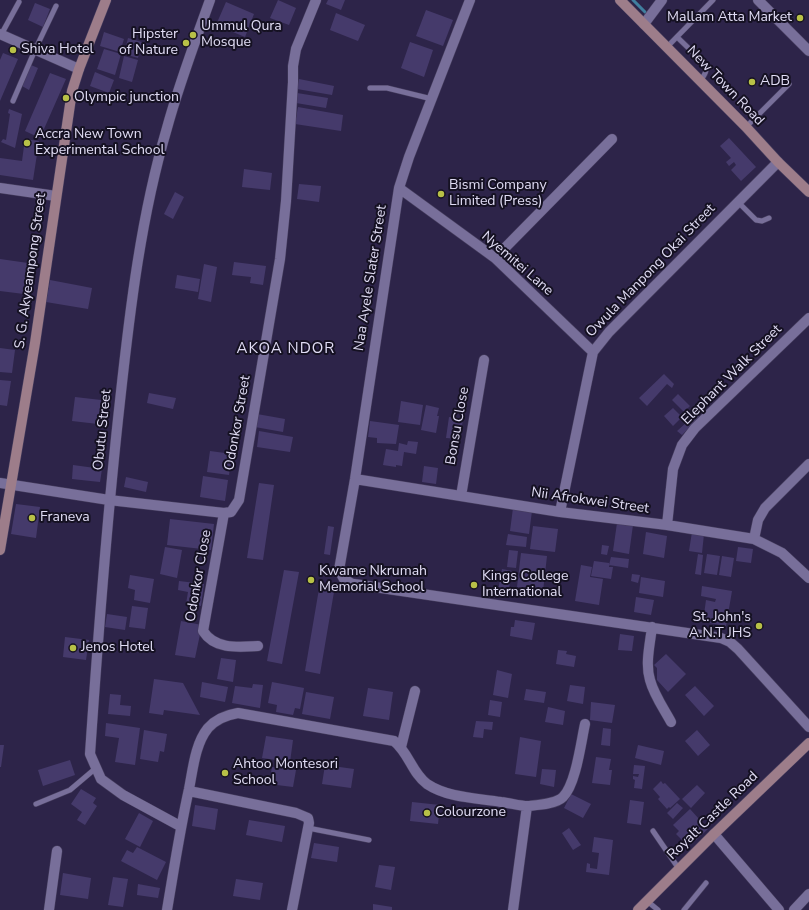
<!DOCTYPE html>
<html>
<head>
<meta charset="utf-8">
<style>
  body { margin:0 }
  canvas { display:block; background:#2d2449 }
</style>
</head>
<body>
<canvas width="809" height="910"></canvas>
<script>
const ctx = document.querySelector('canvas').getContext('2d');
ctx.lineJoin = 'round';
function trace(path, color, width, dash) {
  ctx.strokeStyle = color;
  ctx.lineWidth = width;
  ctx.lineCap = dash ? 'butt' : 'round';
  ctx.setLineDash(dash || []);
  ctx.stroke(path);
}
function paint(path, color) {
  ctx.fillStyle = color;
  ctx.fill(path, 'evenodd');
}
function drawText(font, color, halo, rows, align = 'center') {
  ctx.font = font + ' "Nunito Sans",sans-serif';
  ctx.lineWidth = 4;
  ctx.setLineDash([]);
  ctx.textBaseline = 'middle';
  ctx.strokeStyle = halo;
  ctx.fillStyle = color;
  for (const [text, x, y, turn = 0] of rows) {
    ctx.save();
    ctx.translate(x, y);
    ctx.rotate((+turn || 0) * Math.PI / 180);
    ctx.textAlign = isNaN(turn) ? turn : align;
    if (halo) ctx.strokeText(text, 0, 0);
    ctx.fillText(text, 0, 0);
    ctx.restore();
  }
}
trace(new Path2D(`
  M633,0L645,12`), '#407f9f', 3);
paint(new Path2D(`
  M278,0L296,8L289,25L270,18Z
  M328,0H345L341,10L326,4Z
  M226,2L254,14L245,37L216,25Z
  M35,3L50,9L43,27L28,20Z
  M426,10L453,20L443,46L416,36Z
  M336,13L365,25L358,41L330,30Z
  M104,32L124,39L120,52L100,46Z
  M128,38L142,42L138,58L124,54Z
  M410,42L433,50L424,77L401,68Z
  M104,49L121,54L115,75L97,69Z
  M3,53L18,59L0,101V60Z
  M124,56L138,60L132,82L119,78Z
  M31,65L38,68L29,90L22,86Z
  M95,72L114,80L109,93L90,86Z
  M50,73L66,79L40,138L25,131Z
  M299,79L334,86L332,95L297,89Z
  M297,93L328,98L326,108L296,103Z
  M298,107L343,115L341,131L295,124Z
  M9,109L22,114L15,148L1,142L3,139L6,140L10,114L8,113Z
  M729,138L756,167L741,181L731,170L736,165L734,162L729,166L726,162L731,158L720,146Z
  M25,139L39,141L33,180L0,175V158L22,161Z
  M244,169L272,173L270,190L242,187Z
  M299,184L321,186L319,202L297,199Z
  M175,192L184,197L173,219L164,214Z
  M0,259L28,263L24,294L0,291Z
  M234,262L266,266L263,285L250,283L251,277L232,275Z
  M204,264L217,267L211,302L198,299Z
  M177,275L200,279L198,292L175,288Z
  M50,280L92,288L88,309L46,302Z
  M0,348L15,350L12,373L0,372Z
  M664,374L674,384L672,388L667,384L647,406L639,398Z
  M0,380L11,381L7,406L0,405Z
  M149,393L176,398L173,409L147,403Z
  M678,394L690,406L684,412L672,400Z
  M75,397L101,400L98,424L72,421Z
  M401,401L423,405L420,425L398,422Z
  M426,405L439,408L437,416H439L436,433L421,430Z
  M673,408L682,417L673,426L664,416Z
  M697,413L700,417L682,435L677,431Z
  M257,414L285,419L283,432L255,427Z
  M449,417L463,419L460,439L446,438Z
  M370,421L399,425L396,444L377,443V438L368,437Z
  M259,431L293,437L290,452L257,447Z
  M408,441L418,442L416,454L404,452L402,466L396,465V467L383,465L386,449L398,451L399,443L407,445Z
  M210,451L232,454L229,475L207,472Z
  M73,465L102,469L100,482L72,479Z
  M424,466L438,468L436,484L422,482Z
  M203,476L228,480L225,501L200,497Z
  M126,477L148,482L146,492L124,487Z
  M259,483L274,485L263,560L247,558Z
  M16,504L40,507L36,538L11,534Z
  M513,508L532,511L529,534L510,531Z
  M170,519L214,524L211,550L167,545Z
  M617,523L633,525L629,554L613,551Z
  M328,526L334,527L330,555L324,554Z
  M533,526L558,529L555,552L530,549Z
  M646,532L667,536L664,558L643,554Z
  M692,532L704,534L702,553L689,551Z
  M508,534L527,537L526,547L506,545Z
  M602,545L609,546L607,555L601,554Z
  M165,547L182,550L177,578L160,574Z
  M738,547L753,549L751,563L736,561Z
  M509,550L518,551L516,568L507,567Z
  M521,553L547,556L543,591L517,587Z
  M698,554L703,555L701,575L695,574Z
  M707,554L720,556L717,575L704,573Z
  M722,556L734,558L731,577L719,575Z
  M611,557L629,559L628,568L609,565Z
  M594,561L609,563V567H613L611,579L591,576Z
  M581,565L592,567L590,577L603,579L599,605L575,601Z
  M502,569L512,571L508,593L498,591Z
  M284,570L299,572L282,664L267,661Z
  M632,574L640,575L638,583L631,581Z
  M130,575L154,579L150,603L134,600L135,590L128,588Z
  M641,577L665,581L663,597L639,593Z
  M179,581L204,584L201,606L186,604L188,592L178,590Z
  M320,583L335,586L320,674L305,671Z
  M702,586L732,591L726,626L703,622L706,600L715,602L716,599L701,596Z
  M636,597L654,600L651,615L634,612Z
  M132,606L148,608L145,629L129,627Z
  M107,614L127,617L125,630L105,627Z
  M515,620L535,623L532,640L510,636L511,627H514Z
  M181,621L202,625L195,658L175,655Z
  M620,634L634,636L632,651L618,650Z
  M65,637L89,640L86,660L63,657Z
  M558,650L567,651L566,654L576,656L574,667L556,664Z
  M666,654L686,674L668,692L657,680V668L654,665Z
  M221,658L236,660L233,682L217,679Z
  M497,670L512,674L508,698L493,695Z
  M154,679L183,683L200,715L164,710L163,715L149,713Z
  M202,682L228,687L225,702L200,697Z
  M272,682L304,688L300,709L295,708L293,715L276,712L277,705L268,703Z
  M253,684L263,685L260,708L232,703L235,686L252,688Z
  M570,685L585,687L583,704L567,701Z
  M695,686L714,706L704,716L685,695Z
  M368,688L393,692L389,720L363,716Z
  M526,689L546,692L544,703L524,700Z
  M306,692L334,697L330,719L302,714Z
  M110,694L121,695L120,705L131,706L130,716L108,714Z
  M490,700L502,702L500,717L488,715Z
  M591,702L615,705L612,723L590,720Z
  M548,707L565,711L563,725L545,722Z
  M476,721L493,722L492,730L484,729L483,738L473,737Z
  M106,723L140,728L135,765L115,762L119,738L105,736Z
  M603,728L611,729L610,746L601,745Z
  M144,730L167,734L164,752L160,751L158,762L140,759Z
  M697,730L710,745L698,756L685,741Z
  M266,736L293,740L290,762L262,758Z
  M520,737L541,741L536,777L515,774Z
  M0,745H4L1,767H0Z
  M638,745L664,751L661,765L635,758Z
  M596,757L611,759L609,770H612L610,785L592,783Z
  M70,760L75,775L43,786L38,770Z
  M325,765L354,769L351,788L322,784Z
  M634,765L645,766L642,789L634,788L635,780L633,779V776L638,777L639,774H633Z
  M272,767L296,770L293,787L269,784Z
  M542,769L556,770L554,787L540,784Z
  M661,781L663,784L665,783L680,799L670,808L669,807L667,809L658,799L660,797L653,789Z
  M697,785L705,793L691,808L682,799Z
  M81,789L96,798L93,803L97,806L85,825L77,820L82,812L71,804Z
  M571,794L591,804L583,818L564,808Z
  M630,800L644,802L641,825L627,823Z
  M412,802L440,805L438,824L410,821Z
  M677,803L683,808L673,819L667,813Z
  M195,805L218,809L215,830L192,826Z
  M690,809L708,829L692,844L688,840L685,843L676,834L679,831L673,825Z
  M139,813L153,821L140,847L125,839Z
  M249,820L285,826L282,842L246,835Z
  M569,828L581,845L573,850L562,833Z
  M594,837L613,840L609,875L586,872L587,863L590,864V868L597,869L599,853L592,852Z
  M314,843L339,847L337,862L311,858Z
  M137,847L166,862L157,880L121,861L127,850L133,853Z
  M379,865L395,867L391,890L375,887Z
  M63,873L91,878L88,899L60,895Z
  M113,877L128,879L123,907L108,905Z
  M236,879L263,883L260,900L233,896Z
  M138,884L160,888L158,898L137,895Z
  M373,904L392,907V910H373Z`), '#453a6b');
const lane = new Path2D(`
  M1,35L19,2
  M677,37L704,63C708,71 705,74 701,80
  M667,47L713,0
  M370,88H387L432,99
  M13,101L35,50L56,6
  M746,127L789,84
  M738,202L756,220L762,221L769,218
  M36,804L70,790L96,768
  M308,828L369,840
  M653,831L679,869
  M647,901L658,910
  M684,910L706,883`);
const street = new Path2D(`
  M470,0L409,157L399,188L355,479L339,570L344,579L354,585V584L721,638L730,642L738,649L809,727
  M758,0L809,51
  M644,24L662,0
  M0,34L79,69
  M0,188L56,196
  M399,188L495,258L593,352
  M495,258L612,139
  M355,479L560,512L667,525L754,539L782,553L809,578
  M0,483L109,500L224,513L231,512L239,500L280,259L286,201L293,82V66L296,49L316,0
  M461,496L484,360
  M560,512L593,352L609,332L778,162
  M224,513L203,631C215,650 239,647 258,646
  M667,525L673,469L682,445L695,428L809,318
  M754,539L758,520L765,508L809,464
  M652,627C650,644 645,664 650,680C654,695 664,709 671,722
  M401,747L415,691
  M189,791L296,813L308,818L309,823L308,828L292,910
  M180,826L123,795L101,779L90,754C98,636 107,518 120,401C130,309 141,216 167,128C179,84 195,42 210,0
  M714,834L779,910
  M49,910L57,851
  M167,910C174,869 180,829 189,789C193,769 195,744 208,728C216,719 226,715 238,713L394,741C409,753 412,773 427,784C448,798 477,798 501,802C510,803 520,806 528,806C538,805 556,804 563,797C576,784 581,742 585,724
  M513,910L527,806
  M794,910L809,894`);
const secondary = new Path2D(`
  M620,0L746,127L778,162L809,192
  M0,550L35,343L72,91L79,69L106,0
  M638,910L714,834L809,743`);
trace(lane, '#463e5e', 6);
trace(street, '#463e5e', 11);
trace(secondary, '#463e5e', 11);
trace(lane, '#786f9a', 5);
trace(street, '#786f9a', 10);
trace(secondary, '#9d7d8a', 10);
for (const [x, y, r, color] of [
  [800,18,4,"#b8c147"],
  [193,35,4,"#b8c147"],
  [186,43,4,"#b8c147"],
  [13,50,4,"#b8c147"],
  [752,82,4,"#b8c147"],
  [66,98,4,"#b8c147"],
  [27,143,4,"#b8c147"],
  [441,194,4,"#b8c147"],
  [32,518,4,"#b8c147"],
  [311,580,4,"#b8c147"],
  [474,585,4,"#b8c147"],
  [759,626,4,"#b8c147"],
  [73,648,4,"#b8c147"],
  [225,773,4,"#b8c147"],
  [427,813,4,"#b8c147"]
]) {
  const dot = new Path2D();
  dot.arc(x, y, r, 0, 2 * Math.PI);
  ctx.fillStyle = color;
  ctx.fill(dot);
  trace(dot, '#151122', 1.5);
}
drawText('14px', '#e0dcf4', '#151122', [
  ["Mallam Atta Market",792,18,"right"],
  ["Ummul Qura",201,27],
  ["Mosque",201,43],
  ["Hipster",178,35,"right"],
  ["of Nature",178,51,"right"],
  ["Shiva Hotel",21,50],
  ["ADB",760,82],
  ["Olympic junction",74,98],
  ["Accra New Town",35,135],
  ["Experimental School",35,151],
  ["Bismi Company",449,186],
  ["Limited (Press)",449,202],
  ["Franeva",40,518],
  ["Kwame Nkrumah",319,572],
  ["Memorial School",319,588],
  ["Kings College",482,577],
  ["International",482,593],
  ["St. John's",751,618,"right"],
  ["A.N.T JHS",751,634,"right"],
  ["Jenos Hotel",81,648],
  ["Ahtoo Montesori",233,765],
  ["School",233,781],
  ["Colourzone",435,813]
], 'left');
drawText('14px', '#e0dcf4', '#151122', [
  ["New Town Road",725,86,46],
  ["Nyemitei Lane",517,264,41],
  ["S. G. Akyeampong Street",31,271,-82],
  ["Owula Manpong Okai Street",651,271,-46],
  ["Naa Ayele Slater Street",371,278,-81],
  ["Elephant Walk Street",732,375,-45],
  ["Odonkor Street",238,423,-80],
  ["Bonsu Close",458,426,-80],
  ["Obutu Street",103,430,-84],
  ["Nii Afrokwei Street",590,501,8],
  ["Odonkor Close",199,576,-80],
  ["Royalt Castle Road",713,816,-44]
]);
ctx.letterSpacing = '1px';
drawText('15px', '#e0dcf4', '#151122', [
  ["AKOA NDOR",286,349]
]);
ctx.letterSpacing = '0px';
</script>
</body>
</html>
